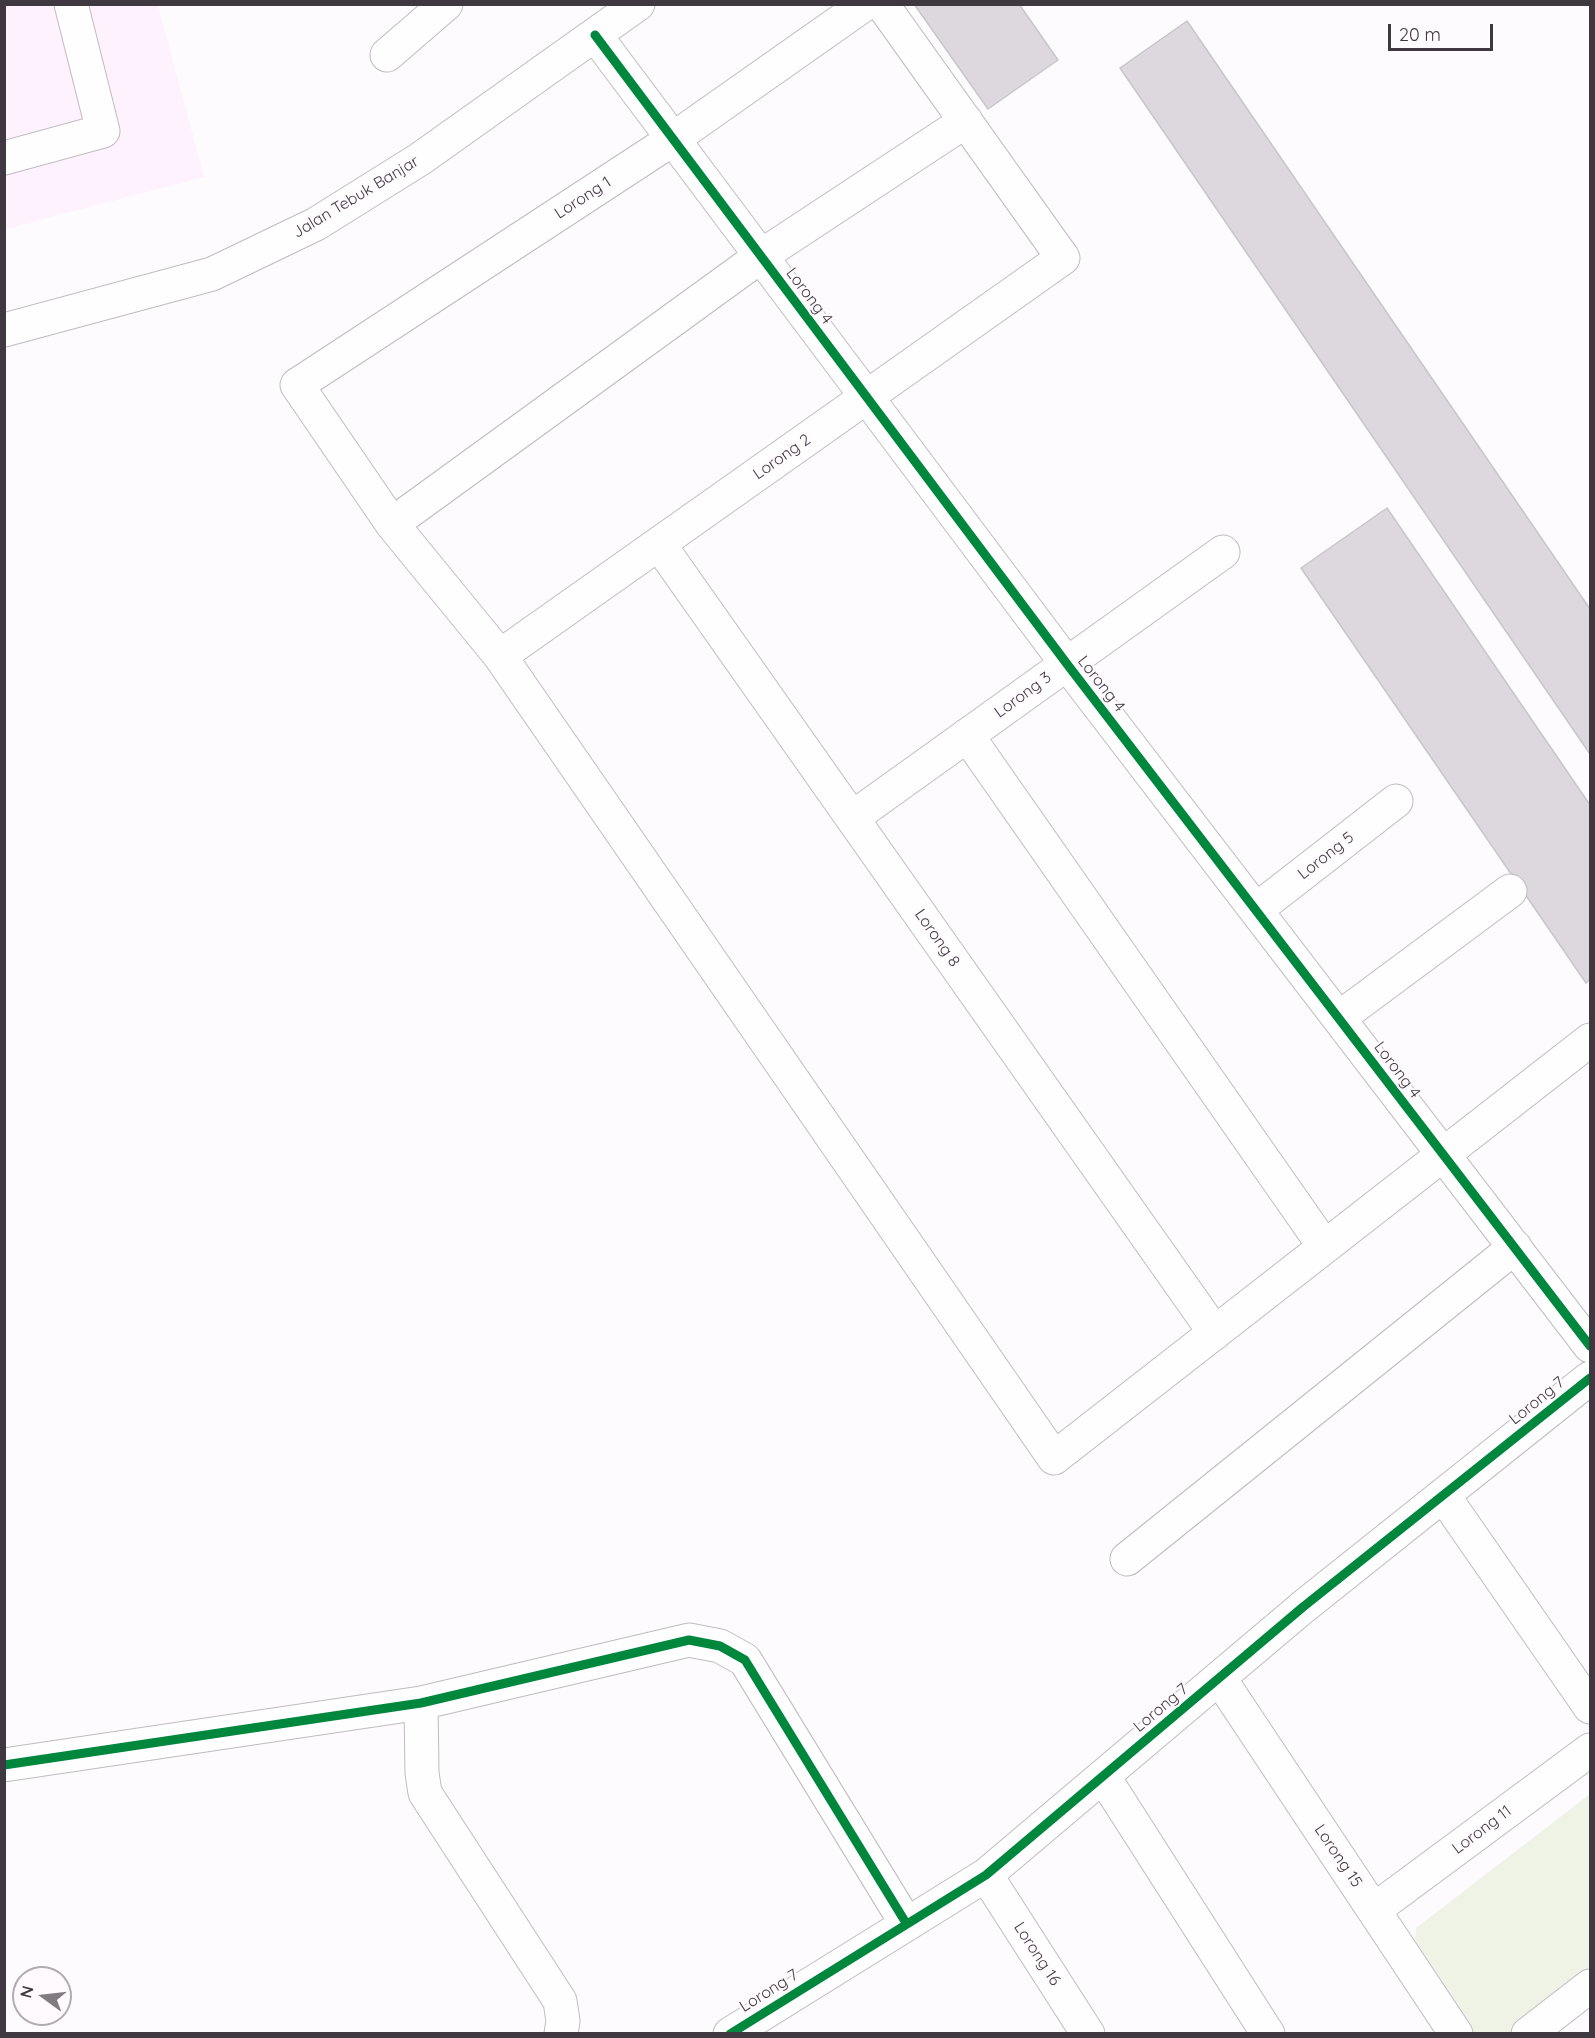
<!DOCTYPE html>
<style>
body{margin:0}
#map{position:relative;width:1595px;height:2038px;overflow:hidden;background:#fdfbfd;font-family:Quicksand,sans-serif}
canvas{display:block}
.frame{position:absolute;inset:0;border:6px solid #3f3840;pointer-events:none}
.north{position:absolute;left:12px;top:1966px;width:60px;height:60px;box-sizing:border-box;background:#fefafe;border:2px solid #b2acb2;border-radius:50%;rotate:285deg;font-size:16px;font-weight:700;line-height:24px;text-align:center;color:#3f3840}
.north::after{content:'';display:block;margin:auto;width:21px;height:27px;background:#827c82;clip-path:polygon(50% 0,100% 100%,50% 72%,0 100%)}
.scale{position:absolute;left:1388px;top:24px;width:105px;height:27px;box-sizing:border-box;border:3px solid #3f3840;border-top:0;padding-left:8px;font-size:18px;line-height:21px;white-space:nowrap;color:#3f3840;-webkit-text-stroke:4px #fefafe;paint-order:stroke}
</style>
<div id="map">
<canvas width="1595" height="2038"></canvas>
<div class="frame"></div>
<div class="north">N</div>
<div class="scale">20 m</div>
</div>
<script>
const g = document.querySelector('canvas').getContext('2d');
g.lineJoin = 'round';
function paint(path, color) { g.fillStyle = color; g.fill(path, 'evenodd'); }
function stroke(path, color, width, dash) { g.strokeStyle = color; g.lineWidth = width; g.lineCap = dash ? 'butt' : 'round'; g.setLineDash(dash || []); g.stroke(path); }
function label(font, color, halo, rows, align = 'center') {
  g.font = font + ' Quicksand,sans-serif'; g.lineWidth = 4.5; g.setLineDash([]); g.textBaseline = 'middle'; g.strokeStyle = halo; g.fillStyle = color; for (const [text, x, y, turn = 0] of rows) {
    g.save(); g.translate(x, y); g.rotate((+turn || 0) * Math.PI / 180); g.textAlign = isNaN(turn) ? turn : align; if (halo) g.strokeText(text, 0, 0); g.fillText(text, 0, 0); g.restore();
  }
}
const built = new Path2D(`
 M5 5H158L204 177 5 229Z`);
const green = new Path2D(`
 M1590 1794V1971L1513 2033H1469L1416 1951 1415 1937 1416 1928Z`);
const building = new Path2D(`
 M914 4H1019L1058 60 988 109Z
 M1187 21 1590 609V754L1120 68Z
 M1387 508 1590 805V979L1586 983 1301 568Z`);
const minor = new Path2D(`
 M865 4 673 139 297 385 392 524 500 656 1054 1458 1590 1040
 M595 35 1067 664 1590 1346
 M387 55 446 4
 M4 158 103 131 71 4
 M4 330 212 274 316 224 420 159 638 4
 M392 524 761 256 966 121
 M659 544 1215 1333
 M500 656 1063 258 882 4
 M967 735 1324 1246
 M852 818 1223 552
 M1256 910 1396 801
 M1339 1018 1510 891
 M1443 1495 1590 1707
 M1127 1559 1515 1247
 M1220 1679 1456 2034
 M421 1703 422 1773 425 1793 560 2001 563 2021 561 2034
 M4 1765 421 1703 689 1640 720 1646 745 1660 906 1923
 M1103 1776 1268 2034
 M986 1875 1088 2034
 M1374 1910 1590 1750
 M730 2034 986 1875 1303 1607 1590 1378
 M1528 2034 1590 1986`);
const cycleway = new Path2D(`
 M595 35 1067 664 1590 1346
 M4 1765 421 1703 689 1640 720 1646 745 1660 906 1923
 M730 2034 986 1875 1303 1607 1590 1378`);
const streetNames = [
 ["Jalan Tebuk Banjar",356,197,-31],
 ["Lorong 1",583,198,-33],
 ["Lorong 4",809,296,53],
 ["Lorong 2",782,457,-35],
 ["Lorong 4",1101,684,52],
 ["Lorong 3",1023,695,-36],
 ["Lorong 5",1326,856,-38],
 ["Lorong 8",937,938,55],
 ["Lorong 4",1397,1070,53],
 ["Lorong 7",1537,1401,-39],
 ["Lorong 7",1161,1708,-40],
 ["Lorong 11",1482,1830,-37],
 ["Lorong 15",1338,1856,56],
 ["Lorong 16",1037,1954,57],
 ["Lorong 7",769,1991,-32]
];
paint(built, '#fdf2fe');
paint(green, '#eff3e5');
paint(building, '#dcd8dd');
stroke(building, '#c9c6cb', 1.5);
stroke(minor, '#bfbcbf', 35);
stroke(minor, '#fffeff', 33);
stroke(cycleway, '#00873e', 9);
label('16px', '#3f3840', '#fefafe', streetNames);
</script>
